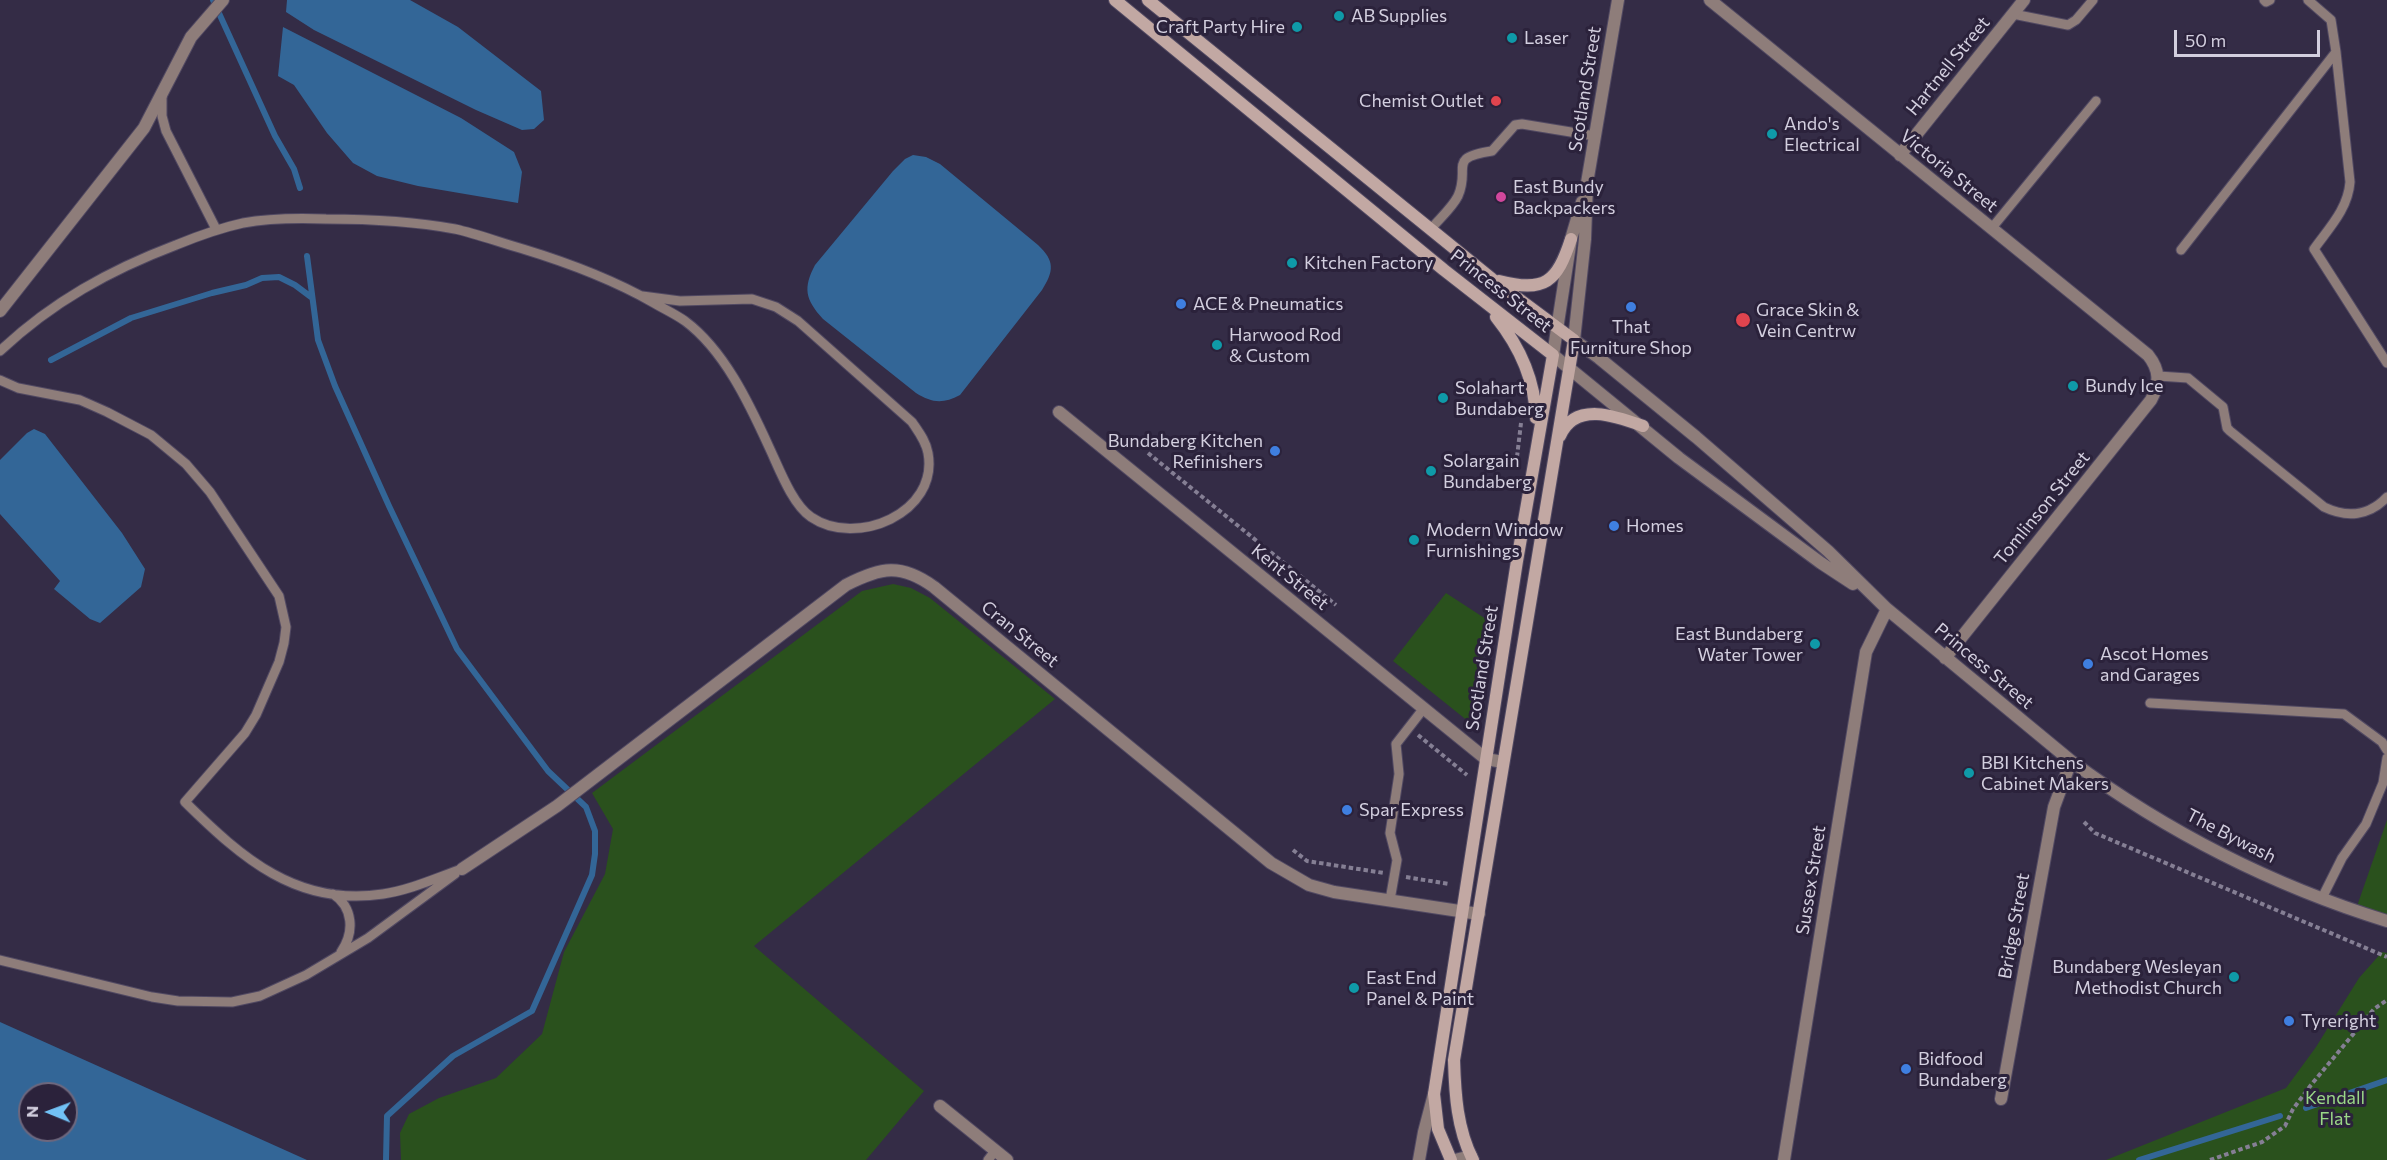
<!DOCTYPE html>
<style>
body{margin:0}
#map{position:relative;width:2387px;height:1160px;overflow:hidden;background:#342c46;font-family:Commissioner,sans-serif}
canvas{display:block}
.north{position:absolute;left:18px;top:1082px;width:60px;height:60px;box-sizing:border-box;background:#2b223b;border:2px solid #6e677d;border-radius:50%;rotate:271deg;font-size:16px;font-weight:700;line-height:24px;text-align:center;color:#d3cfdf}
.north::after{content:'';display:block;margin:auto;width:21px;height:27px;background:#72c1f5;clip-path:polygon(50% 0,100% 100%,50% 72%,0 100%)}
.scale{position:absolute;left:2174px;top:30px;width:146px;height:27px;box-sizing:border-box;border:3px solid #d3cfdf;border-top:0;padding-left:8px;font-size:18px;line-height:21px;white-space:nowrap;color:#d3cfdf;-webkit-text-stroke:4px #2b223b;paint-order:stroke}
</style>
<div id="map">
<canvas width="2387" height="1160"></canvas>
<div class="north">N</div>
<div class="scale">50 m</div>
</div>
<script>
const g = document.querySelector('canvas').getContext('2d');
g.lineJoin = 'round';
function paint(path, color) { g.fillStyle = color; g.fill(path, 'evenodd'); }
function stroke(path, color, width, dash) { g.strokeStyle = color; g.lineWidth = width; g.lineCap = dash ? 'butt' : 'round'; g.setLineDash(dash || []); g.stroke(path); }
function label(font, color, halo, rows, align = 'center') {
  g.font = font + ' Commissioner,sans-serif'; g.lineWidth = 6; g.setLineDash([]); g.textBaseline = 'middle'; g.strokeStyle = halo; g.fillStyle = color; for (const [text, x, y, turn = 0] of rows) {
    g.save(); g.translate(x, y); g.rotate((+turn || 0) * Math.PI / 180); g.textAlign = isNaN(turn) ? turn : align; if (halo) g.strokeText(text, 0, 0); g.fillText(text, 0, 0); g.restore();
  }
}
const green = new Path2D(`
 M893 584 911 588 930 598 1055 699 754 946 924 1091 866 1160H401L400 1133 409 1114 439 1098 496 1078 542 1034 564 952 605 874 613 829 592 793 862 591Z
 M1446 593 1489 621 1471 721 1469 722 1393 661Z
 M2387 820V919L2356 909Z
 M2382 952 2387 953V1160H2106L2286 1088 2316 1047 2359 978Z`);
const water = new Path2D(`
 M287 0H410L458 27 541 91 544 120 534 129 522 130 476 110 314 30 286 12Z
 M283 27 461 118 514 152 522 172 518 203 418 186 377 176 353 163 327 133 294 85 278 76Z
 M913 155 926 157 940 164 1038 245C1055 261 1054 271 1042 290L960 395C943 404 932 403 916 393L823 319C805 299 803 288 815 265L893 171 905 159Z
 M34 429 45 434 122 533 145 569 141 587 100 623 90 619 54 589 60 581 0 514V460L27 433Z
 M0 1022 287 1151 307 1160H0ZM30 1094H66V1130H30Z`);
const stream = new Path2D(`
 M213 0 275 136 294 169 300 188
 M307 256 318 340 335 386 389 506 457 649 548 771 586 807 595 831V854L592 875 532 1011 453 1056 387 1116 386 1160
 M51 360 131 318 212 293 246 285 262 278 279 277 295 285 311 297
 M2306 1108 2387 1080
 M2139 1160 2280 1116`);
const path = new Path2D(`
 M1148 453 1336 605
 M1517 457 1521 423
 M1418 735 1467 775
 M2084 822 2095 833 2387 957
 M1293 850 1307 861 1384 873
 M1406 877 1449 884
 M2210 1160 2262 1142 2285 1126 2293 1109 2311 1085 2374 1009 2387 1000`);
const service = new Path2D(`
 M2264 0 2266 2 2270 0
 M2013 14 2068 25 2076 20 2093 0
 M2336 52 2350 182C2348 209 2329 228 2314 249L2387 363
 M162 94V116L166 131 216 229
 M1431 229C1439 219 1452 208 1458 196 1471 167 1446 158 1492 151L1515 125 1522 124 1595 136
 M1991 229 2096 101
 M2181 250 2336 52 2331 20 2308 0
 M0 351C52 302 110 270 176 245 198 236 220 228 243 223 270 218 298 218 326 219 369 219 412 221 455 229 478 234 501 243 523 249 569 263 612 279 654 303 664 309 675 314 685 321 724 350 749 403 769 447 779 468 792 504 811 517 856 548 939 513 928 453 926 441 918 431 912 422L798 321 776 307 752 299 680 301 642 296
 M2158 376 2188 378 2223 407 2227 428 2230 431 2324 507C2347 518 2369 516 2387 497
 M0 380 18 388 80 400 107 412 151 435 186 464 210 492 279 596 286 627 284 643 279 662 256 715 245 733 185 802C242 858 297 907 383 894 410 890 436 878 462 869
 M2150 703 2344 714 2382 742 2387 750
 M333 894C353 907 355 932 341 952
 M2322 898 2342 858 2366 824 2383 783 2387 758
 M1390 900 1397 860 1390 833 1399 774 1396 744 1424 708
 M0 960 152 997 178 1001 232 1002 260 996 306 975 368 938 455 874
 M988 1160 995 1151`);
const minor = new Path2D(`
 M1710 0 2148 355C2160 370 2160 383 2151 400L1945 658
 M1900 155 2024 0
 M0 311 144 128 191 37 223 0
 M1574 340 1599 358 1696 437 1828 551 1887 609 2071 761C2166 831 2274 886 2387 921
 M1553 355 1679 458 1821 563 1853 584
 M1059 412 1486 759 1503 762
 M462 869 557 806 846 585C881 567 901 563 934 587L1271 863 1309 885 1334 892 1479 914
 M2001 1099 2054 807 2071 761
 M940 1106 1007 1160
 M1419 1160 1424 1132 1434 1094
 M1455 1160 1471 1156
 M1784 1160 1866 652 1887 609`);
const tertiary = new Path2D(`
 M1574 340 1585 239 1587 183 1618 0
 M1553 355 1571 239 1582 202`);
const secondary = new Path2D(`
 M1115 0 1444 270 1553 355 1517 561 1434 1094 1438 1129 1451 1160
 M1148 0 1492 279 1574 340 1454 1060C1455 1094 1457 1129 1473 1160
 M1499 281C1545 293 1557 282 1571 239
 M1496 317C1520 347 1535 379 1536 418
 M1560 436C1575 401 1616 416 1643 426`);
const markers = [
 [1339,16,6,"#0f9aa8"],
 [1297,27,6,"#0f9aa8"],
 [1512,38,6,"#0f9aa8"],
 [1496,101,6,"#e0444e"],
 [1772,134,6,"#0f9aa8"],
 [1501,197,6,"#d1479c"],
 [1292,263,6,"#0f9aa8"],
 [1181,304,6,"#3f7fe0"],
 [1631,307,6,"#3f7fe0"],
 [1743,320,8,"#e0444e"],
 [1217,345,6,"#0f9aa8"],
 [2073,386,6,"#0f9aa8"],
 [1443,398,6,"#0f9aa8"],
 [1275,451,6,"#3f7fe0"],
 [1431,471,6,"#0f9aa8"],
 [1614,526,6,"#3f7fe0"],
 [1414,540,6,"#0f9aa8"],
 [1815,644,6,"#0f9aa8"],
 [2088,664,6,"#3f7fe0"],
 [1969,773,6,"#0f9aa8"],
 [1347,810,6,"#3f7fe0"],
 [2234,977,6,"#0f9aa8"],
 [1354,988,6,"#0f9aa8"],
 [2289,1021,6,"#3f7fe0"],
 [1906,1069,6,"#3f7fe0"]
];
const poiNames = [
 ["AB Supplies",1351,16],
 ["Craft Party Hire",1285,27,"right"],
 ["Laser",1524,38],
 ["Chemist Outlet",1484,101,"right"],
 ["Ando's",1784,124],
 ["Electrical",1784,145],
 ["East Bundy",1513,187],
 ["Backpackers",1513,208],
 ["Kitchen Factory",1304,263],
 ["ACE & Pneumatics",1193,304],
 ["Grace Skin &",1756,310],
 ["Vein Centrw",1756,331],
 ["That",1631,327,"center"],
 ["Furniture Shop",1631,348,"center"],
 ["Harwood Rod",1229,335],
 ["& Custom",1229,356],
 ["Bundy Ice",2085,386],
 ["Solahart",1455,388],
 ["Bundaberg",1455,409],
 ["Bundaberg Kitchen",1263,441,"right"],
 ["Refinishers",1263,462,"right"],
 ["Solargain",1443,461],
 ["Bundaberg",1443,482],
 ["Homes",1626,526],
 ["Modern Window",1426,530],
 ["Furnishings",1426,551],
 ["East Bundaberg",1803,634,"right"],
 ["Water Tower",1803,655,"right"],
 ["Ascot Homes",2100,654],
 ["and Garages",2100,675],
 ["BBI Kitchens",1981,763],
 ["Cabinet Makers",1981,784],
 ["Spar Express",1359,810],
 ["Bundaberg Wesleyan",2222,967,"right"],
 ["Methodist Church",2222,988,"right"],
 ["East End",1366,978],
 ["Panel & Paint",1366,999],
 ["Tyreright",2301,1021],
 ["Bidfood",1918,1059],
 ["Bundaberg",1918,1080]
];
const streetNames = [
 ["Hartnell Street",1948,66,-51],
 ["Scotland Street",1585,89,-81],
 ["Victoria Street",1949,171,39],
 ["Princess Street",1501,291,38],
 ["Tomlinson Street",2042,508,-51],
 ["Kent Street",1290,577,39],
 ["Cran Street",1020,634,39],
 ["Princess Street",1984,666,40],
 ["Scotland Street",1482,668,-81],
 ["The Bywash",2231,836,27],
 ["Sussex Street",1811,880,-81],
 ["Bridge Street",2014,926,-80]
];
const parkNames = [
 ["Kendall",2335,1098],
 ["Flat",2335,1119]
];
paint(green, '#2a511d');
paint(water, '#336697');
stroke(stream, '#336697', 6);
stroke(service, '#514962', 11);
stroke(minor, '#514962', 14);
stroke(tertiary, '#514962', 14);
stroke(secondary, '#514962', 14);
stroke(path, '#857f94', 4, [4.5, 3]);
stroke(service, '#8e7d7a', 9);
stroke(minor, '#8e7d7a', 12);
stroke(tertiary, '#8e7d7a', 12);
stroke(secondary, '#c2a8a3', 12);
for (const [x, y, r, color] of markers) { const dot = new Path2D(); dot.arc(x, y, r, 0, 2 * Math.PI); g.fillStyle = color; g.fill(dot); stroke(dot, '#2b223b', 2); }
label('18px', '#d3cfdf', '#2b223b', poiNames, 'left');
label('18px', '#d3cfdf', '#2b223b', streetNames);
label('18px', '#9ad787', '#2b223b', parkNames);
</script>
